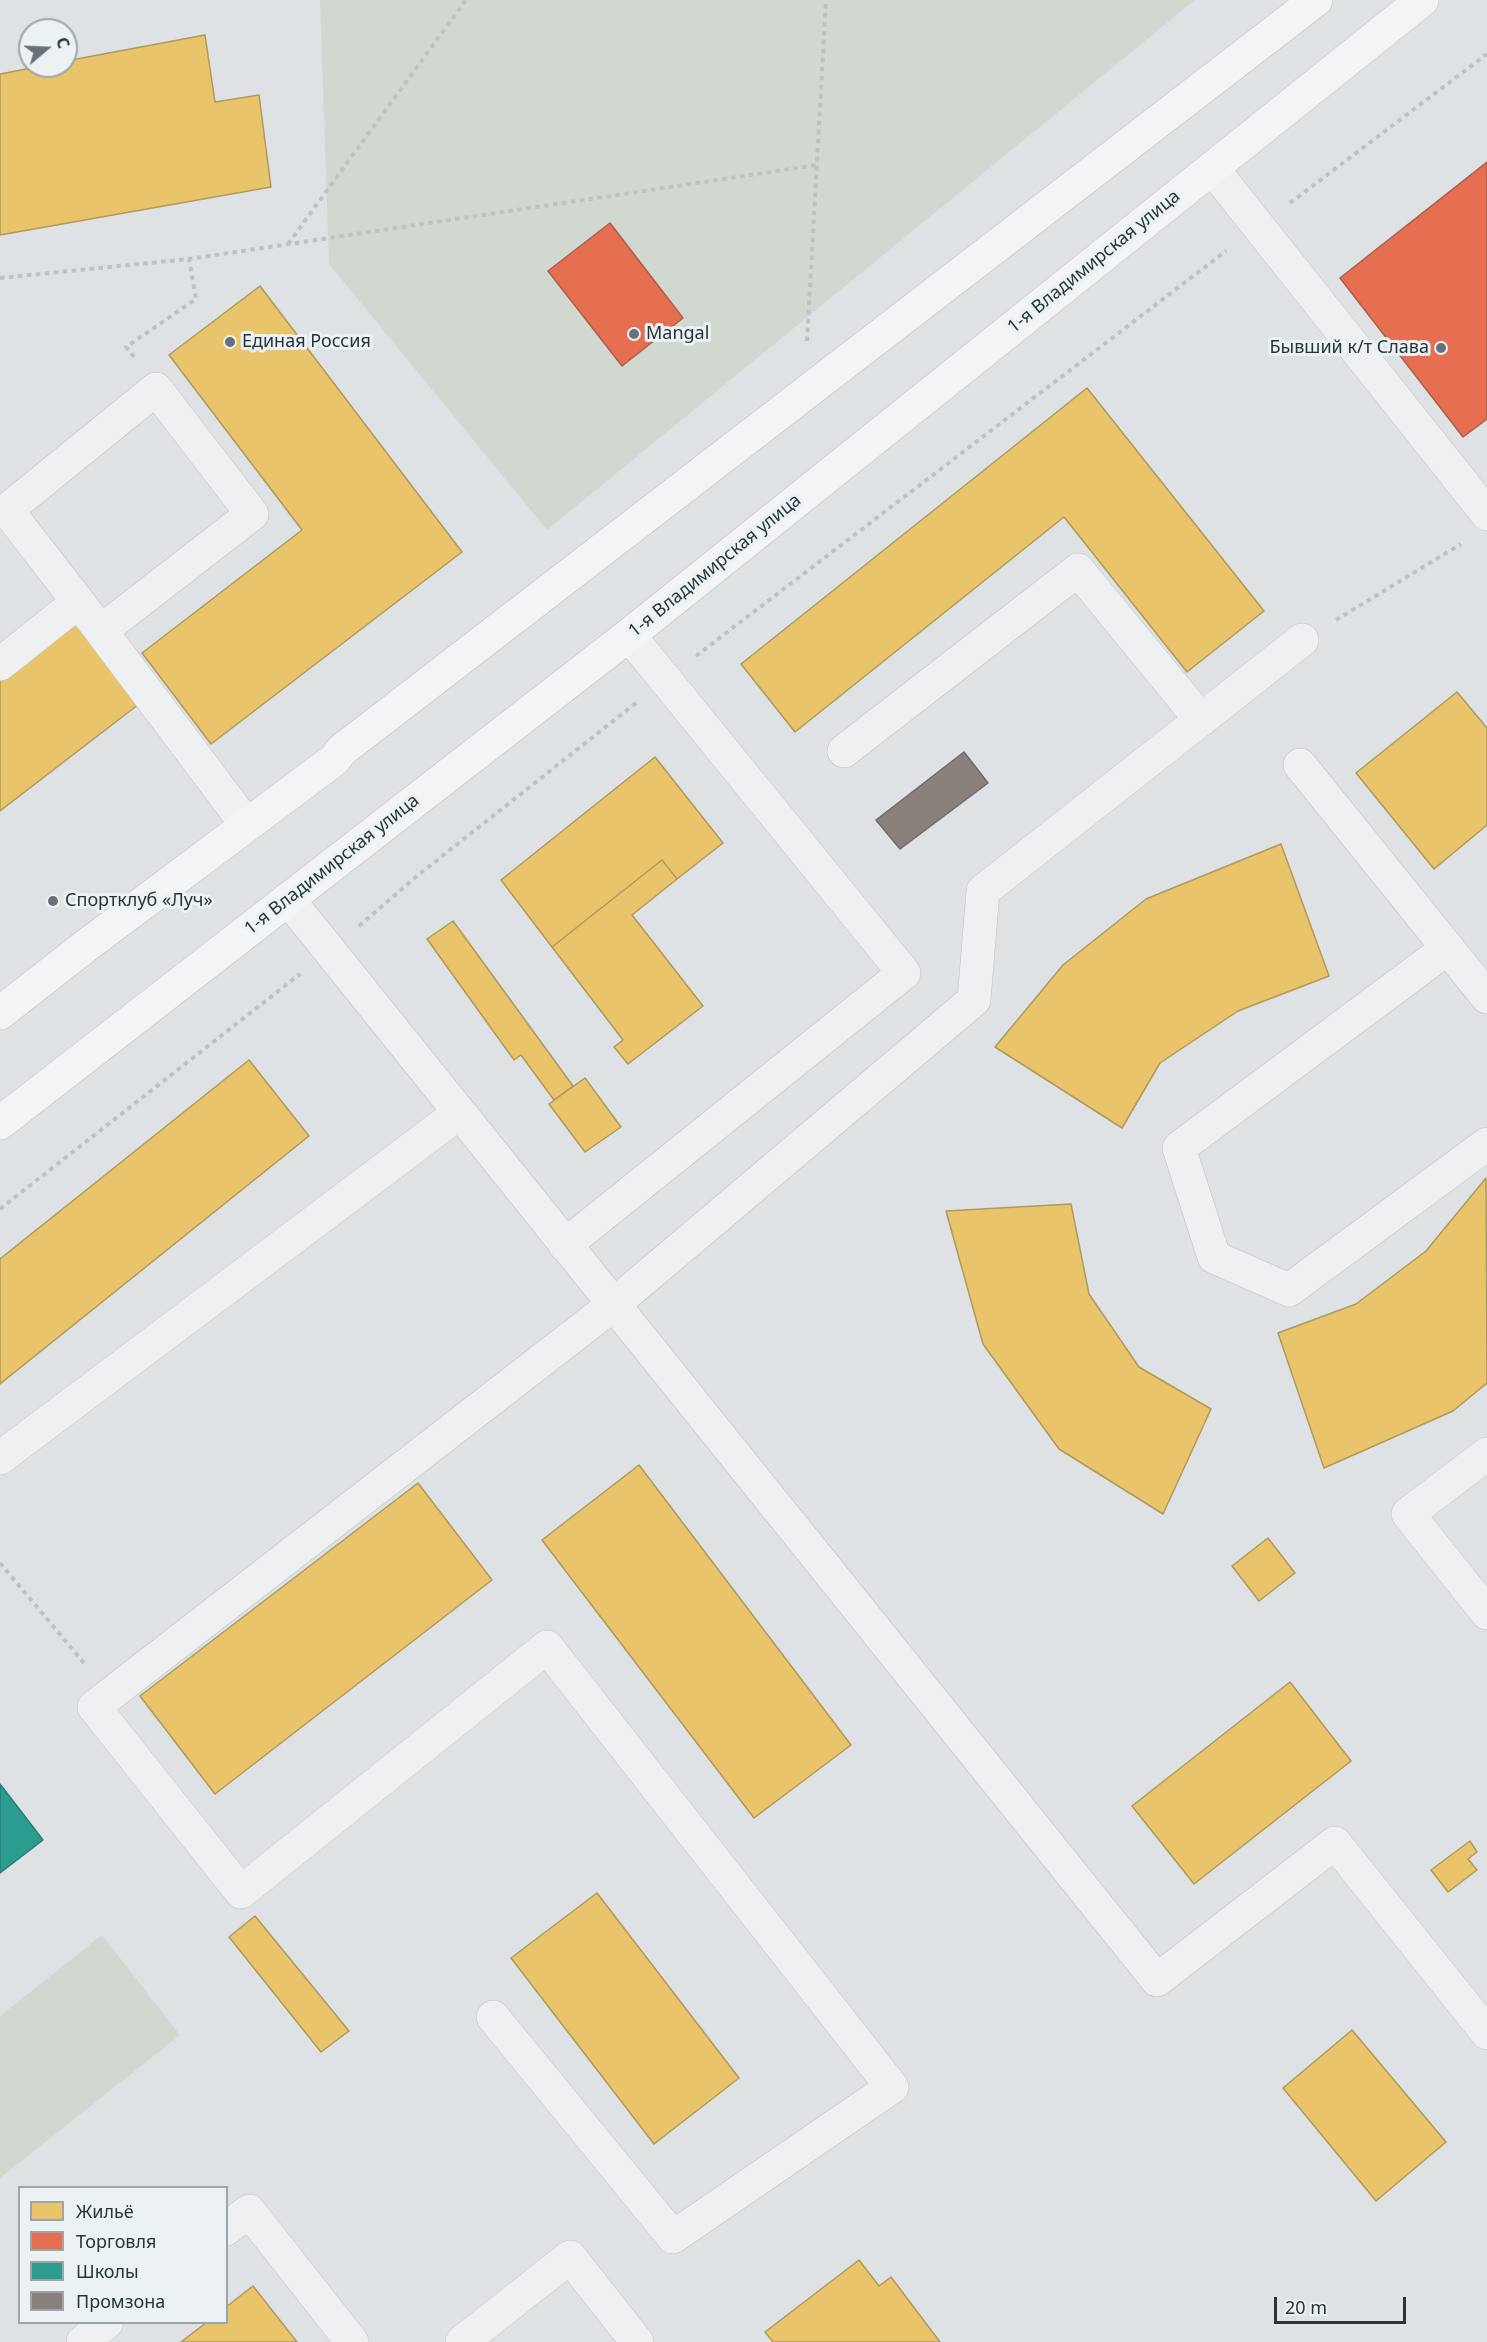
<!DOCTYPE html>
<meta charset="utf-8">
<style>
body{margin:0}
#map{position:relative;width:1487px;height:2342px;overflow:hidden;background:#dee2e4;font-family:"Noto Sans",sans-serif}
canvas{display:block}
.legend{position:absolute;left:18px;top:2186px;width:210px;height:138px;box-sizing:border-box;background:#ecf1f4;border:2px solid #9da5aa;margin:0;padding:8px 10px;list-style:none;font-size:18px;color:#27343c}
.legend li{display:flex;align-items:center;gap:12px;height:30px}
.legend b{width:30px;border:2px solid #9da5aa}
.north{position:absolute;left:18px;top:18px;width:60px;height:60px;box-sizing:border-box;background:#ecf1f4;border:2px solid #9da5aa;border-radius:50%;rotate:71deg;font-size:16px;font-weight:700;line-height:24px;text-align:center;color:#27343c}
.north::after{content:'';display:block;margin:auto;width:21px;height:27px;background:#677177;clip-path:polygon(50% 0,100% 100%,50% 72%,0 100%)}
.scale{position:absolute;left:1274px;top:2297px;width:132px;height:27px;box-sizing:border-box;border:3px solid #27343c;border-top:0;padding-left:8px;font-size:18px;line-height:21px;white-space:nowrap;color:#27343c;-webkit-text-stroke:4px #ecf1f4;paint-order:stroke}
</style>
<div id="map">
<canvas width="1487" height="2342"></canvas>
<ul class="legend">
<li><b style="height:16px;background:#e9c46a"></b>Жильё</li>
<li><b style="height:16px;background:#e76f51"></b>Торговля</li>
<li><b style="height:16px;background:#2a9d8f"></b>Школы</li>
<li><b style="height:16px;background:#8a817c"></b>Промзона</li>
</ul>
<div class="north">С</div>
<div class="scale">20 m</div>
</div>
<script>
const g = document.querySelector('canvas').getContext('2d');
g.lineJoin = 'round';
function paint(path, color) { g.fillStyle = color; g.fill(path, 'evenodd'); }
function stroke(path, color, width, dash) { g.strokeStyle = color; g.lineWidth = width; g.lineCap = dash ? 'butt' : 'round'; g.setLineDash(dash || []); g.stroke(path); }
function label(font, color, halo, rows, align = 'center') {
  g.font = font + ' "Noto Sans",sans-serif'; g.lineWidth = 6; g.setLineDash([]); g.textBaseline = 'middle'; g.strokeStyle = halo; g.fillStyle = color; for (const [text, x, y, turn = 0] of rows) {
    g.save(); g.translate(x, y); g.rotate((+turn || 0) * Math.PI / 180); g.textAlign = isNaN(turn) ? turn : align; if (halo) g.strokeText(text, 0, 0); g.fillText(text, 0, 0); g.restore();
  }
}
const green = new Path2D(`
 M320 0H1195L547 530 329 264Z
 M102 1935 180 2035 0 2178V2016Z`);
const homes = new Path2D(`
 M205 35 215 102 259 95 271 187 0 235V74L42 66H66V61Z
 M260 286 462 552 211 744 142 653 302 530 169 355Z
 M1087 388 1264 611 1187 672 1064 517 795 732 741 664Z
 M74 619 139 704 0 811V676Z
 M1457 692 1487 728V825L1434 869 1356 773Z
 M655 757 723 843 677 879 662 860 552 947 501 880Z
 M1281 844 1329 976 1238 1011 1160 1063 1122 1128 995 1047 1063 965 1146 899Z
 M662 860 677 879 632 915 703 1006 628 1064 614 1047 623 1040 552 947Z
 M453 921 573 1086 554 1100 521 1055 514 1060 427 939Z
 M249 1060 309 1136 0 1384V1259Z
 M585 1078 621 1127 585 1152 549 1104Z
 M1486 1178 1487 1383 1453 1411 1324 1468 1278 1333 1356 1304 1426 1251Z
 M1071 1204 1089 1294 1139 1367 1211 1409 1163 1514 1059 1449 983 1344 946 1211Z
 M639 1465 851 1745 754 1818 542 1540Z
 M418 1483 492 1580 215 1794 140 1696Z
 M1268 1538 1295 1573 1259 1601 1232 1566Z
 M1290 1682 1351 1761 1194 1884 1132 1806Z
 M1470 1841 1477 1852 1468 1859 1477 1870 1448 1892 1431 1870Z
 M597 1893 739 2078 654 2144 511 1958Z
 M255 1916 349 2031 321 2052 229 1937Z
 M1352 2030 1446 2142 1376 2201 1283 2088Z
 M859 2260 879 2286 891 2277 940 2342H773L765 2332Z
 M253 2286 297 2342H181L207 2322H226V2307Z`);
const shops = new Path2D(`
 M1487 162V419L1463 437 1340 278Z
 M610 223 683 318 622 366 548 271Z`);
const schools = new Path2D(`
 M0 1784 43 1840 0 1873Z`);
const industry = new Path2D(`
 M964 752 988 783 900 849 876 820Z`);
const path = new Path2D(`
 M1290 203 1487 54
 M288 244 466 0
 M0 278 189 259 817 165
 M807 341 826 0
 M134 357 126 347 196 299 189 259
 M1336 620 1461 544
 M696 656 1226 251
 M359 926 417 876 636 703
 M0 1209 300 974
 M0 1563 84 1663`);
const minor = new Path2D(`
 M1212 168 1487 514
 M101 631 7 510 156 389 252 514 101 631 246 824
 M0 664 78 602
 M844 751 1078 570 1201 720
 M1300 765 1487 997
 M288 899 1157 1980 1335 1843 1487 2033
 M1448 948 1179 1148 1214 1257 1289 1290 1487 1144
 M565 1245 904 973 629 635
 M1487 1454 1408 1514 1487 1613
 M0 1458 459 1113
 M493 2017 673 2237 892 2087 547 1647 241 1892 94 1707 613 1305 974 1000 983 891 1302 640
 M226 2229 249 2211 352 2342
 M83 2342 107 2322
 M462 2342 570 2257 637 2342`);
const major = new Path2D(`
 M0 1013 87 945 334 760 342 750 1316 0
 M0 1123 629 635 1422 0`);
const markers = [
 [634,334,6,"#677177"],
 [230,342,6,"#677177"],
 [1441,348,6,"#677177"],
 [53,901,6,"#677177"]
];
const streetNames = [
 ["1-я Владимирская улица",1094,262,-39],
 ["1-я Владимирская улица",715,566,-39],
 ["1-я Владимирская улица",332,865,-38]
];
const poiNames = [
 ["Mangal",646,334],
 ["Единая Россия",242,342],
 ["Бывший к/т Слава",1429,348,"right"],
 ["Спортклуб «Луч»",65,901]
];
paint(green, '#d1d8cf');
paint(homes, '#e9c46a');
stroke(homes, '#af995c', 1.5);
paint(shops, '#e76f51');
stroke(shops, '#ad5d4b', 1.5);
paint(schools, '#2a9d8f');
stroke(schools, '#297e76', 1.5);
paint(industry, '#8a817c');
stroke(industry, '#6c6a69', 1.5);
stroke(minor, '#bdc0c2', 34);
stroke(major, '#bbbfc1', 34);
stroke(path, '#bec2c4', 4, [4.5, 4.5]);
stroke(minor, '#eef0f1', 33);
stroke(major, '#f2f4f5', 33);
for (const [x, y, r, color] of markers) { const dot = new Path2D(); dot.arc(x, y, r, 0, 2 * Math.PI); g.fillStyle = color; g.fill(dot); stroke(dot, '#ecf1f4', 2); }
label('18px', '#27343c', '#ecf1f4', streetNames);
label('18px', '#27343c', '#ecf1f4', poiNames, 'left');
</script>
